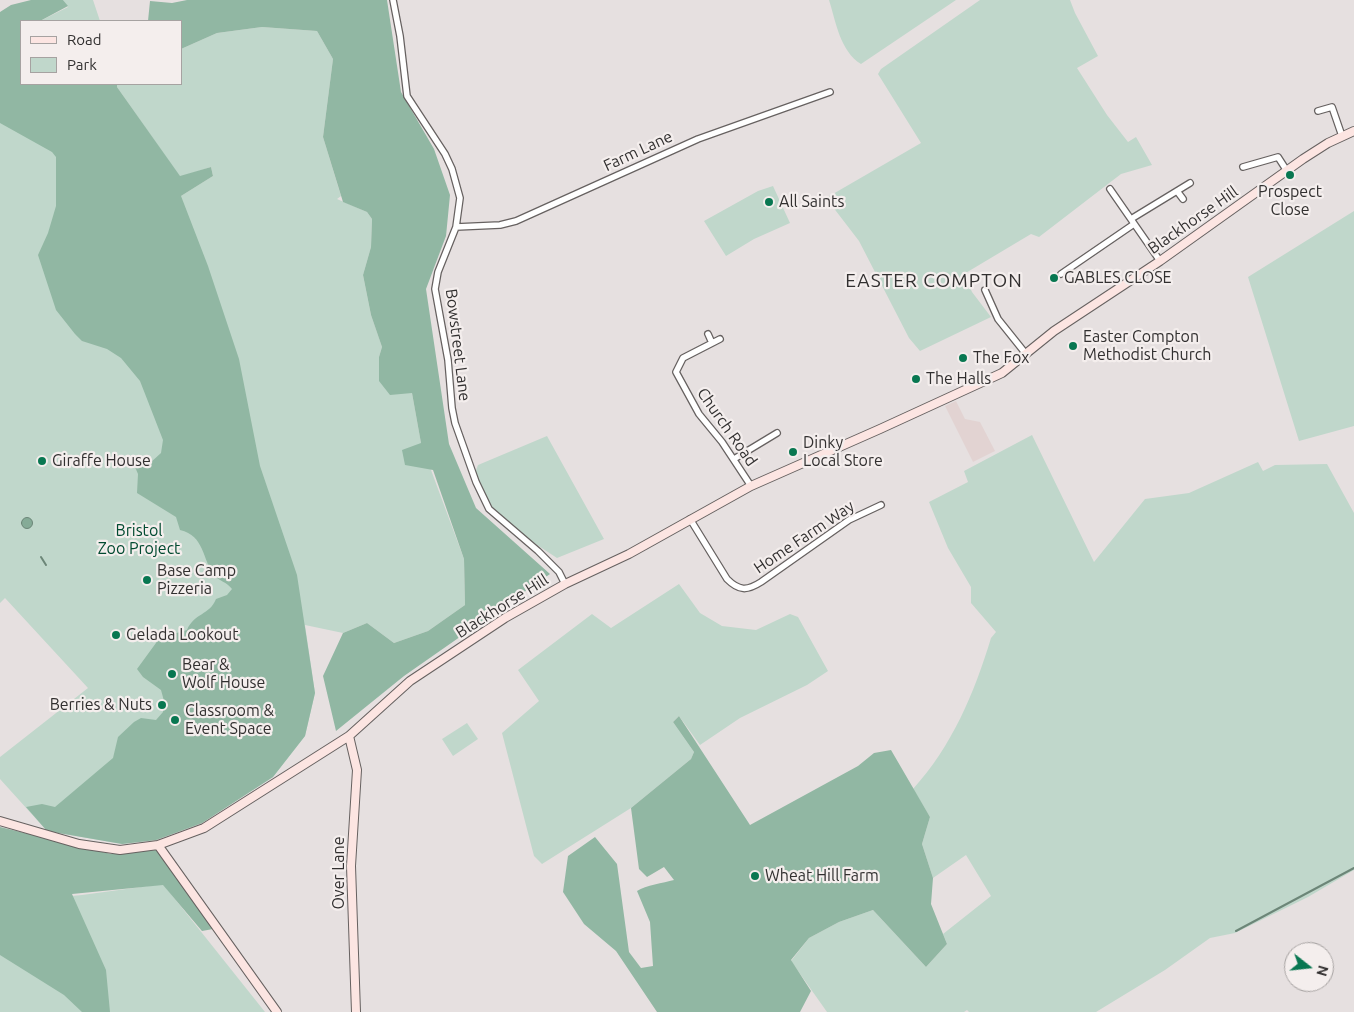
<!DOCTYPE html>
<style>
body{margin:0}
#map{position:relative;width:1354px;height:1012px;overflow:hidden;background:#e6e0e0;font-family:Ubuntu,sans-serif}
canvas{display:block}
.legend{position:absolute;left:20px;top:20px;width:162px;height:65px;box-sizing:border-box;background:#f4eeed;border:1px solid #a6a2a1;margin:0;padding:6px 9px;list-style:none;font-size:15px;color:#323030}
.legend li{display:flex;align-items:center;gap:10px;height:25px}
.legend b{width:25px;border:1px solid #a6a2a1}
.north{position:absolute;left:1284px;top:942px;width:50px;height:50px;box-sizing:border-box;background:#f4eeed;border:1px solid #a6a2a1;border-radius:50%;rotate:106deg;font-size:14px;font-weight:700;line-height:20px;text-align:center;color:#323030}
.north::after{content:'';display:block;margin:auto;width:18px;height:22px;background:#087751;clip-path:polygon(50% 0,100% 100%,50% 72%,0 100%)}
</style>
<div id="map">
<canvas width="1354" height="1012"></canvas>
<ul class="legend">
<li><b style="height:6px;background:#fce5e2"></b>Road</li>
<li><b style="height:14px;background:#c0d7cb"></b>Park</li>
</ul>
<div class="north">N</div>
</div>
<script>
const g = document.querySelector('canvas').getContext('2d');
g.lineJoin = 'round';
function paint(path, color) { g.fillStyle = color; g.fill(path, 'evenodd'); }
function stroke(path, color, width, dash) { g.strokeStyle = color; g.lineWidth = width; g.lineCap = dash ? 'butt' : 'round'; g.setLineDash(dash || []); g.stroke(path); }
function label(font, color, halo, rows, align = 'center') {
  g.font = font + ' Ubuntu,sans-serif'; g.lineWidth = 4.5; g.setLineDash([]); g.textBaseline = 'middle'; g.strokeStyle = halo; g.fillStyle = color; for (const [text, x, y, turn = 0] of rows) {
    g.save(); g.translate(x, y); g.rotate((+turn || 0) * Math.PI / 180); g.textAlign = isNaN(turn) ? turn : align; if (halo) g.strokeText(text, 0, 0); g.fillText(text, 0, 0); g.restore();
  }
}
const built = new Path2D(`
 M956 401 965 419 980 422 995 451 973 462 945 406Z`);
const green = new Path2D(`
 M63 0H93L100 21H40L68 7Z
 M829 0H956L861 64C840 51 836 22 829 0Z
 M980 0H1070L1075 13 1098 56 1077 68 1107 115 1128 142 1136 137 1152 165 1121 174 1039 237 1031 234 964 274 972 292 991 317 920 351 909 338 859 241 826 198 921 143 878 74 881 69Z
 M262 27 317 31 333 59 323 137 341 196 337 199 367 212 372 219 371 247 363 275 371 315 382 347 379 357 412 393 421 443 464 559 465 605 428 631 394 643 367 623 343 633 305 625 315 693 305 736 273 777 202 823 156 840 122 844 47 831 0 779V757L88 688 5 598 0 603V46L21 84H99L181 196 213 176 211 167 180 177 117 87V84H181V49L217 33Z
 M773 186 790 223 754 239 726 256 704 221 758 191Z
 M1354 211V426L1299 441 1248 277Z
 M1032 435 1094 562 1145 499 1189 493 1258 462 1263 471 1275 465 1327 464 1354 513V870L1308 897 1235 933 1210 938 1165 970 1096 1012H969L967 1010 964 1012H827L791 961 809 938 839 922 873 910 926 967 947 944 943 934 991 896 966 855 933 878 922 844 930 817 913 789C952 746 974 694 991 638L996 632 971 603V587L948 548 929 502 968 482 964 471Z
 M547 436 604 539 557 558 528 539 491 507 475 473 478 465Z
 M679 584 700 613 722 626 756 630 790 614 798 617 828 671 807 685 740 718 700 745 679 716 673 722 694 752 691 759 631 808 542 864 534 856 502 733 539 701 518 670 592 614 611 628Z
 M467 723 478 739 453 756 442 739Z
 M163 884 265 1012H0V903L82 895Z`);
const forest = new Path2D(`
 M31 0H63L68 6 40 21H21V84H117V87L180 176 211 167 213 176 181 196 208 266 239 359 260 466 297 575 315 693 305 736 273 777 202 823 156 840 122 844 47 831 26 807 42 804 55 807 113 758 118 737 134 722 141 718 156 720 163 712 164 701 161 690 143 677 137 669 164 632 173 634 187 630C195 612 209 616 216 599L227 595 232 589C227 582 219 581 214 575 202 559 205 536 180 530L176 517 137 493 138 474 135 467 150 463 161 453 163 440 140 381 121 358 107 349 82 341 75 334 56 310 38 255 48 233 56 206V157L52 152 0 123V12L11 5Z
 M187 0H387L401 92 434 149 450 195 446 236 426 289 449 444 476 508 550 574 404 676 336 731 323 676 343 633 367 623 394 643 428 631 465 605 464 559 433 470 405 465 402 450 421 443 412 393 390 395 379 381V357L382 347 371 315 363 275 371 247 372 219 367 212 343 202 323 137 333 59 317 31 262 27 217 33 181 49V21H148L150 1 172 3Z
 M679 716 750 825 858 766 874 753 891 750 930 817 922 844 933 878 931 904 947 944 926 967 873 910 839 922 809 938 791 960 811 991 800 1012H657L616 951 584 924 563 892 568 856 595 837 617 864 629 952 641 968 653 966 650 922 637 891C646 885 663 883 674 880L664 867 647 877 639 869 631 808 691 759 694 752 673 722Z
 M0 827 111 854 156 850 213 929 202 931 163 885 72 894 106 970 110 1012H82L64 995 0 955Z`);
const water = new Path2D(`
 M21.5 523a5.5 5.5 0 1 1 11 0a5.5 5.5 0 1 1-11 0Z`);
const stream = new Path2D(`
 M41 557 46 565
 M1236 931 1354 868`);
const street = new Path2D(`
 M393 0 400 36 407 96 445 154 452 169 460 198 456 227 438 272 435 289 448 360 452 408 455 423 476 482 489 509 538 551 559 572 565 584
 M1318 111 1332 107 1342 136
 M1243 167 1278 157 1287 171
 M1110 189 1160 261
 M1177 191 1183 199
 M1131 219 1190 183
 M456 227 500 225 516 221 698 139 830 92
 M1061 274 1134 224
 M985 290 998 319 1026 354
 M708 334 712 343
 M720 339 683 358 676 372 699 414 722 442 751 486
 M734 459 777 433
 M690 519 727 579C739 591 747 591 761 582L849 520 881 505`);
const secondary = new Path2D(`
 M349 736 357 770 351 866 356 1012
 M0 821 79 844 120 850 158 845 204 828 349 736 410 681 505 618 565 584 629 554 751 486 880 429 1002 373 1054 331 1160 261 1303 159 1328 143 1354 131
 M158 845 277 1012`);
const markers = [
 [1290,175,5,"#087751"],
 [769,202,5,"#087751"],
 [1054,278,5,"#087751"],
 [1073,346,5,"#087751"],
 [963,358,5,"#087751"],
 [916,379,5,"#087751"],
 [793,452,5,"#087751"],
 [42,461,5,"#087751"],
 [147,580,5,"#087751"],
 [116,635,5,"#087751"],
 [172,674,5,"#087751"],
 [162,705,5,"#087751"],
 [175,720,5,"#087751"],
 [755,876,5,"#087751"]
];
const streetNames = [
 ["Farm Lane",638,151,-25],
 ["Blackhorse Hill",1193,220,-35],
 ["Bowstreet Lane",458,345,83],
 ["Church Road",727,427,55],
 ["Home Farm Way",804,537,-34],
 ["Blackhorse Hill",502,606,-32],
 ["Over Lane",339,873,-90]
];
const poiNames = [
 ["Prospect",1290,192,"center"],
 ["Close",1290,210,"center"],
 ["All Saints",779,202],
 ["GABLES CLOSE",1064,278],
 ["Easter Compton",1083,337],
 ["Methodist Church",1083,355],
 ["The Fox",973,358],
 ["The Halls",926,379],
 ["Dinky",803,443],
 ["Local Store",803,461],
 ["Giraffe House",52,461],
 ["Base Camp",157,571],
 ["Pizzeria",157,589],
 ["Gelada Lookout",126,635],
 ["Bear &",182,665],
 ["Wolf House",182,683],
 ["Berries & Nuts",152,705,"right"],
 ["Classroom &",185,711],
 ["Event Space",185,729],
 ["Wheat Hill Farm",765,876]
];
const parkNames = [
 ["Bristol",139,531],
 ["Zoo Project",139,549]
];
const quarterNames = [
 ["EASTER COMPTON",934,281]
];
paint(built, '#e2d3d2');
paint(green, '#c0d7cb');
paint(forest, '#91b7a3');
paint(water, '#85ab97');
stroke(water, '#6c8678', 1);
stroke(stream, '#6c8678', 2);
stroke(street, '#666160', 8);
stroke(secondary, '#666160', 10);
stroke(street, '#fff', 5.5);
stroke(secondary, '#fce5e2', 8);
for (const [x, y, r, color] of markers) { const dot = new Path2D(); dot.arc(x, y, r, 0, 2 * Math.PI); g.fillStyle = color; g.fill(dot); stroke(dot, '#f4eeed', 2); }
label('16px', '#323030', '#f4eeed', streetNames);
label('16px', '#323030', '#f4eeed', poiNames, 'left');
label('16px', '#004a30', '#f4eeed', parkNames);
g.letterSpacing = '1px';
label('19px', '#323030', '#f4eeed', quarterNames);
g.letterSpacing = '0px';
</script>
